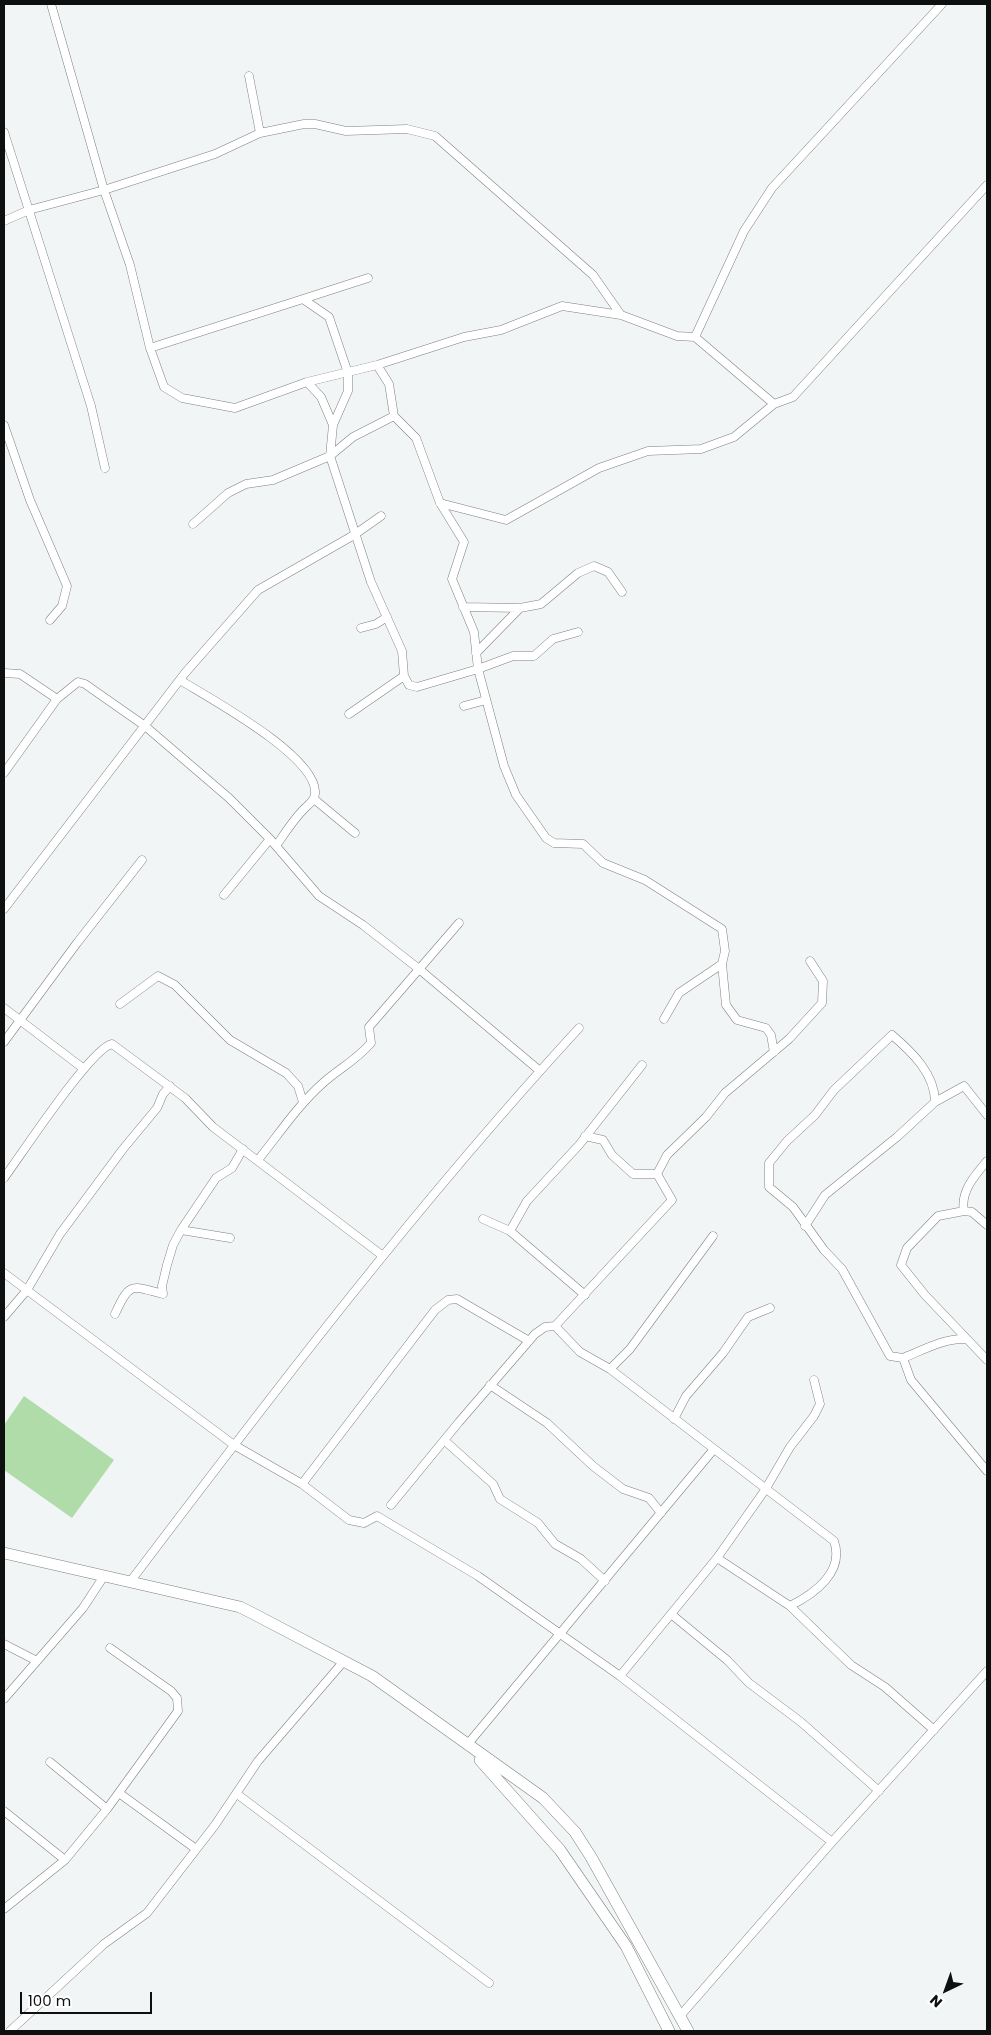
<!DOCTYPE html>
<style>
body{margin:0}
#map{position:relative;width:991px;height:2035px;overflow:hidden;background:#f1f5f6;font-family:Poppins,sans-serif}
canvas{display:block}
.frame{position:absolute;inset:0;border:5px solid #0e0f0f;pointer-events:none}
.north{position:absolute;left:921px;top:1965px;width:50px;height:50px;-webkit-text-stroke:4px #fff;paint-order:stroke;rotate:222deg;font-size:14px;font-weight:700;line-height:20px;text-align:center;color:#0e0f0f}
.north::after{content:'';display:block;margin:auto;width:18px;height:22px;background:#0e0f0f;clip-path:polygon(50% 0,100% 100%,50% 72%,0 100%)}
.scale{position:absolute;left:20px;top:1992px;width:132px;height:22px;box-sizing:border-box;border:2px solid #0e0f0f;border-top:0;padding-left:6px;font-size:15px;line-height:18px;white-space:nowrap;color:#0e0f0f;-webkit-text-stroke:4px #fff;paint-order:stroke}
</style>
<div id="map">
<canvas width="991" height="2035"></canvas>
<div class="frame"></div>
<div class="north">N</div>
<div class="scale">100 m</div>
</div>
<script>
const g = document.querySelector('canvas').getContext('2d');
g.lineJoin = 'round';
function paint(path, color) { g.fillStyle = color; g.fill(path, 'evenodd'); }
function stroke(path, color, width, dash) { g.strokeStyle = color; g.lineWidth = width; g.lineCap = dash ? 'butt' : 'round'; g.setLineDash(dash || []); g.stroke(path); }
const green = new Path2D(`
 M24 1396 114 1460 72 1518 4 1470V1425Z`);
const street = new Path2D(`
 M51 4 104 190 130 265 150 348 164 387 182 398 235 408 307 382 377 365 464 337 501 330 562 306 621 315 677 336 695 337 744 231 772 188 942 4
 M249 76 260 133
 M4 132 91 406 105 468
 M4 221 29 210 104 190 215 154 260 133 304 124H315L346 131 407 129 435 136 593 275 621 315
 M303 299 368 278
 M695 337 774 404
 M150 348 303 299 329 317 348 373V391L333 425
 M377 365 389 384 394 416 416 438 440 503 464 542 452 579 474 632 478 669 504 766 516 795 546 838 554 843 583 844 603 863 645 880 722 929 725 951 722 964 679 993 664 1019
 M307 382 321 397 333 425 330 456 371 582 402 651 404 676 409 685 417 687 478 669 513 656H534L553 639 578 632
 M4 425 30 500 67 586 62 606 50 620
 M440 503 506 520 599 468 648 451 701 449 734 437 774 404 793 397 987 185
 M193 524 228 493 246 484 273 480 330 456 353 437 394 416
 M463 607 520 608 541 604 578 573 594 566 608 572 622 592
 M361 628 376 624 387 617
 M476 653 520 608
 M4 673 20 674 57 699
 M180 680C209 698 319 757 315 794 315 800 308 805 304 809 293 820 285 833 276 846
 M464 706 486 700
 M349 714 404 676
 M4 773 57 699 78 682 85 684 145 726 229 798 270 839 319 896 363 925 419 969 540 1071
 M314 799 355 833
 M224 895 270 839
 M4 909 185 673 258 590 354 535 381 516
 M722 964 726 1005 737 1020 766 1028 771 1035 774 1052
 M120 1004 158 976 175 985 230 1040 286 1073 298 1086 303 1102
 M4 1008 84 1069
 M4 1042 77 943 142 860
 M258 1160C279 1134 298 1105 323 1083 341 1067 354 1062 371 1043L369 1027 459 923
 M657 1174 667 1155 706 1117 725 1093 789 1039 822 1003 823 981 810 961
 M4 1178C21 1155 91 1048 112 1044L185 1098 213 1127 383 1256
 M964 1211C960 1192 975 1175 987 1161
 M483 1219 510 1231 585 1295
 M987 1225 972 1212 964 1211 938 1216 907 1248 901 1265 925 1295 987 1360
 M805 1226 825 1195 897 1137 935 1102 964 1086 987 1115
 M181 1230 230 1238
 M510 1231 527 1201 579 1145 642 1065
 M4 1273 234 1445 302 1484 349 1520 364 1523 377 1516 478 1576 620 1676 832 1842
 M115 1314C130 1281 131 1286 163 1294L162 1286 167 1265 173 1245 181 1230 216 1178 232 1168 243 1149
 M4 1317 27 1290 60 1234 123 1149 157 1108 163 1094 170 1086
 M555 1326 580 1352 610 1369 834 1541C845 1572 814 1594 790 1606
 M965 1339C945 1338 923 1350 903 1358L911 1380 987 1471
 M903 1358 890 1356 842 1269 824 1250 793 1207 769 1187V1163L787 1141 815 1115 834 1090 892 1035C912 1052 935 1074 935 1102
 M610 1369 630 1349 713 1236
 M490 1385 547 1423 593 1466 623 1489 649 1498 661 1513
 M674 1419 686 1396 723 1353 748 1317 770 1308
 M444 1440 493 1484 500 1499 538 1523 555 1544 581 1559 605 1581
 M302 1484 435 1310 448 1300 457 1299 529 1341
 M391 1505 459 1422 535 1334 545 1327 555 1326 672 1200 657 1174H633L612 1155 603 1140 585 1136
 M717 1558 790 1606 851 1665 885 1687 934 1730
 M130 1582C273 1393 418 1203 579 1028
 M671 1614 727 1660 749 1683 801 1722 879 1791
 M4 1644 37 1661
 M620 1676 717 1558 765 1490 790 1447 814 1416 820 1404 814 1380
 M4 1699 83 1608 104 1576
 M467 1745 714 1449
 M50 1762 107 1809
 M119 1793 196 1849
 M237 1794 489 1983
 M4 1811 65 1860
 M4 1909 65 1860 107 1809 178 1711 177 1698 171 1691 110 1648
 M680 2016 832 1842 987 1671
 M10 2031 104 1944 147 1913 215 1825 258 1761 344 1661`);
const secondary = new Path2D(`
 M4 1553 240 1607 252 1613 372 1676 543 1798 575 1832 591 1857 688 2031
 M480 1760 560 1850 626 1946 669 2031`);
paint(green, '#b0dca9');
stroke(street, '#7d8181', 9);
stroke(secondary, '#7d8181', 12);
stroke(street, '#fff', 8);
stroke(secondary, '#fff', 11);
</script>
